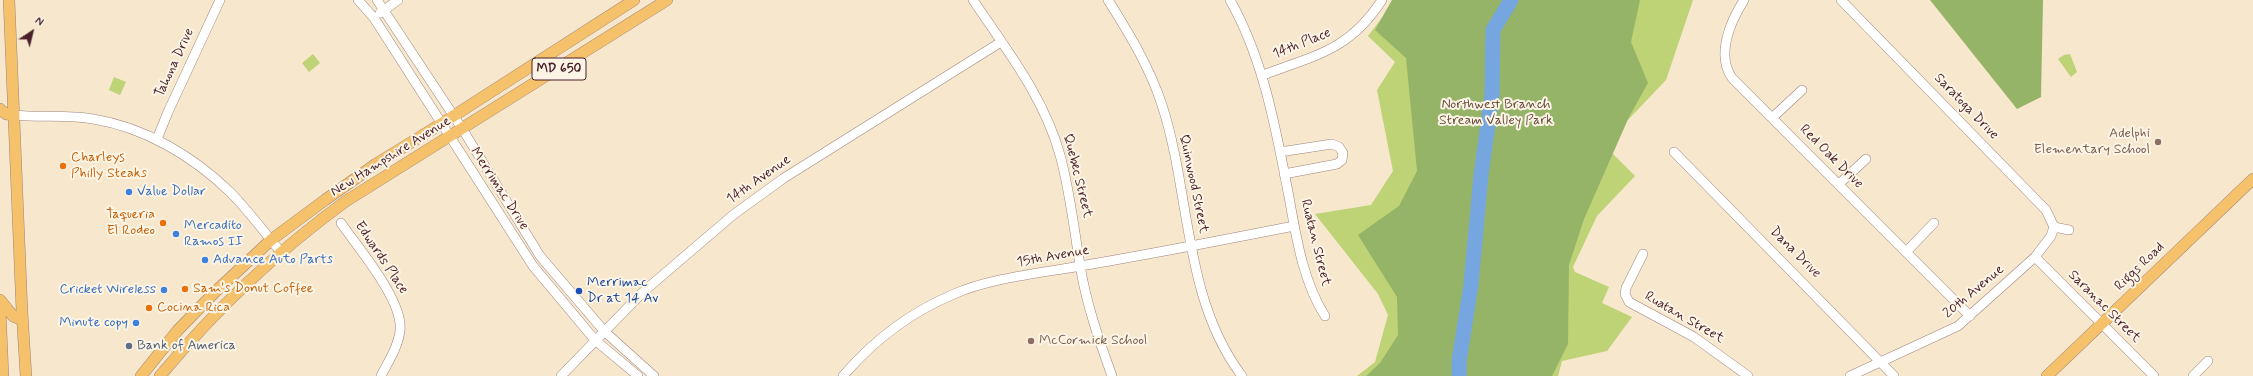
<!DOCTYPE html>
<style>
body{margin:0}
#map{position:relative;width:2253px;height:376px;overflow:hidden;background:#f6e7cd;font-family:Mynerve,sans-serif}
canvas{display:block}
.north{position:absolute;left:12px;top:12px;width:40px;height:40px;-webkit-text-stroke:3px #fcf5e5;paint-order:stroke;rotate:35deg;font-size:11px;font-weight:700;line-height:16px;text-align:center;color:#4a1f2b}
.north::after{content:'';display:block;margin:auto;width:14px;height:18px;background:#4a1f2b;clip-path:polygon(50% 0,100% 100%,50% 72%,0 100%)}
</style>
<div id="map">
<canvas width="2253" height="376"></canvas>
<div class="north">N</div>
</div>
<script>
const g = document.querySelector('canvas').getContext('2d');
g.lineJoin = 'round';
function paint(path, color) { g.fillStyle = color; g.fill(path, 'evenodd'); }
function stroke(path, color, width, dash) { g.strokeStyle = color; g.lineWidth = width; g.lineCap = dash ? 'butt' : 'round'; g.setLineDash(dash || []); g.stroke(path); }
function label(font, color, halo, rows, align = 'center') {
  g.font = font + ' Mynerve,sans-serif'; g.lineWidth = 4; g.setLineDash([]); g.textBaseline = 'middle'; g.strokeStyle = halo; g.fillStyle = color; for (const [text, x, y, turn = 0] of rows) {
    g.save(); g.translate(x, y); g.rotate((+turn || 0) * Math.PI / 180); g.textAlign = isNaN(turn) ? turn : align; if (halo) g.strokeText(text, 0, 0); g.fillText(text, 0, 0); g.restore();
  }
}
const green = new Path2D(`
 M1394 0H1693L1666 80 1604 145 1635 176 1597 216 1573 267 1575 272 1609 287 1602 303 1632 317 1607 351 1562 361 1558 376H1357L1375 362 1388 315 1378 294 1315 214 1371 205 1393 171 1377 90 1395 62 1368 36 1381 19Z
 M313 54 320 63 309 72 302 63Z
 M2070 54 2077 72 2071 77 2058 59 2064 55Z
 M114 77 126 82 120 95 109 90Z`);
const forest = new Path2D(`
 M1392 0H1640L1631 42 1648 83 1629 117 1584 219 1569 265 1568 344 1552 376H1366L1380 363 1398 335 1397 297 1358 235 1399 206 1417 171 1406 58 1375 30Z
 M1930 0H2043L2041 97 2017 109Z`);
const river = new Path2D(`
 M1459 376V361L1471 285 1481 175 1492 95 1493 30 1511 0`);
const minor = new Path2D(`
 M358 0 374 18 533 266 595 340 638 376
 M377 0 463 130 540 256 604 331 654 376
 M973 0C1006 49 1044 97 1060 155 1070 191 1074 229 1080 265 1086 303 1099 340 1112 376
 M1108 0C1129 33 1150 68 1162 105 1191 194 1183 298 1242 376
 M1230 0C1264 60 1276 130 1289 197 1296 236 1303 282 1325 316
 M1744 0C1730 22 1716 55 1732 78L1970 316
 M1841 0 2046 210 2054 227 2069 230
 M380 13 398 0
 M1263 75C1315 55 1349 51 1382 0
 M14 115C40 118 66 114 93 119 144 127 193 156 230 192 248 210 264 232 281 252
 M1772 118 1802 90
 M157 139 168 112 220 0
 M1280 152 1332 144 1339 147 1343 153 1342 160 1337 164 1284 174
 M1674 152 1894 376
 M1839 184 1866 159
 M341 223C358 248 404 301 400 331 398 347 388 362 381 376
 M1906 252 1934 223
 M1643 254 1626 288 1625 294 1629 302 1694 337 1748 376
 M2035 257 2154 376
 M561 376 643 292 733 215 784 178 1001 42
 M843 376C873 341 911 312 954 294 990 278 1041 273 1080 266 1152 254 1223 240 1294 226
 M1850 376 1958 326 2035 257 2051 236 2054 227
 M2193 376 2208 361`);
const major = new Path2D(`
 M9 0 22 312 26 376
 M0 109 6 114 14 115
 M0 300 13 316 22 320
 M0 308 3 376
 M141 376 178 330 215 292 271 240 325 200 376 164 441 124 634 0
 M160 376C215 310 276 252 346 201L667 0
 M2047 376 2253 179`);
const markers = [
 [2158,142,4,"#8d6e63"],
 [63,166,4,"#e8710a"],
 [129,192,4,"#3f7fe0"],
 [163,223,4,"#e8710a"],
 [176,234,4,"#3f7fe0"],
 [205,260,4,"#3f7fe0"],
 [185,289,4,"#e8710a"],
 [164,290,4,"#3f7fe0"],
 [579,291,4,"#1a4fb4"],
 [149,308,4,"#e8710a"],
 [136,323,4,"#3f7fe0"],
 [1031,341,4,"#8d6e63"],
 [129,346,4,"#5c6f8a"]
];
const shields = [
 [559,69,54]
];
const shieldNames = [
 ["MD 650",559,69]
];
const streetNames = [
 ["14th Place",1302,44,-22],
 ["Tahona Drive",175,63,-65],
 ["Saratoga Drive",1966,107,46],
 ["New Hampshire Avenue",391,157,-32],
 ["Red Oak Drive",1831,157,45],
 ["Quebec Street",1077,176,76],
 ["14th Avenue",759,180,-35],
 ["Quinwood Street",1193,184,78],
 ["Merrimac Drive",499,189,57],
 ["Ruatan Street",1315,243,76],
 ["Dana Drive",1795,253,45],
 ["15th Avenue",1053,257,-10],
 ["Edwards Place",381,258,56],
 ["Riggs Road",2140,267,-44],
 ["20th Avenue",1974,292,-40],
 ["Saranac Street",2104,307,45],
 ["Ruatan Street",1684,318,30]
];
const parkNames = [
 ["Northwest Branch",1496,105],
 ["Stream Valley Park",1496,121]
];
const educationNames = [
 ["Adelphi",2150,134],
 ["Elementary School",2150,150],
 ["McCormick School",1039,341,"left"]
];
const foodNames = [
 ["Charleys",71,158],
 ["Philly Steaks",71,174],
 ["Taqueria",155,215,"right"],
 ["El Rodeo",155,231,"right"],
 ["Sam's Donut Coffee",193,289],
 ["Cocina Rica",157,308]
];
const shopNames = [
 ["Value Dollar",137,192],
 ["Mercadito",184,226],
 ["Ramos II",184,242],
 ["Advance Auto Parts",213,260],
 ["Cricket Wireless",156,290,"right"],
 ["Minute copy",128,323,"right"]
];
const transitNames = [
 ["Merrimac",587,283],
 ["Dr at 14 Av",587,299]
];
const serviceNames = [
 ["Bank of America",137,346]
];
paint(green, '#bed276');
paint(forest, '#96b467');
stroke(river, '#76a6e0', 15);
stroke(minor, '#a0837c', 10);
stroke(major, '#a0837c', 12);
stroke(minor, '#fff', 9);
stroke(major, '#f5c16b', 11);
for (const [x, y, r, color] of markers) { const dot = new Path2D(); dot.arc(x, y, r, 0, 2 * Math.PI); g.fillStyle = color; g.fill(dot); stroke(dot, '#fcf5e5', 1.5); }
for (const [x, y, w] of shields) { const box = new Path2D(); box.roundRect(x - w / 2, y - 11, w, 22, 3); g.fillStyle = '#fcf5e5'; g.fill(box); stroke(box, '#4a1f2b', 1); }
label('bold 13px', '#4a1f2b', null, shieldNames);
label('14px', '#4a1f2b', '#fcf5e5', streetNames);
label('14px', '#674c3e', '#fcf5e5', parkNames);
label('14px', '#785e54', '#fcf5e5', educationNames, 'right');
label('14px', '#c56008', '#fcf5e5', foodNames, 'left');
label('14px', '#366cbe', '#fcf5e5', shopNames, 'left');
label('14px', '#164399', '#fcf5e5', transitNames, 'left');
label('14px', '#4e5e75', '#fcf5e5', serviceNames, 'left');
</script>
